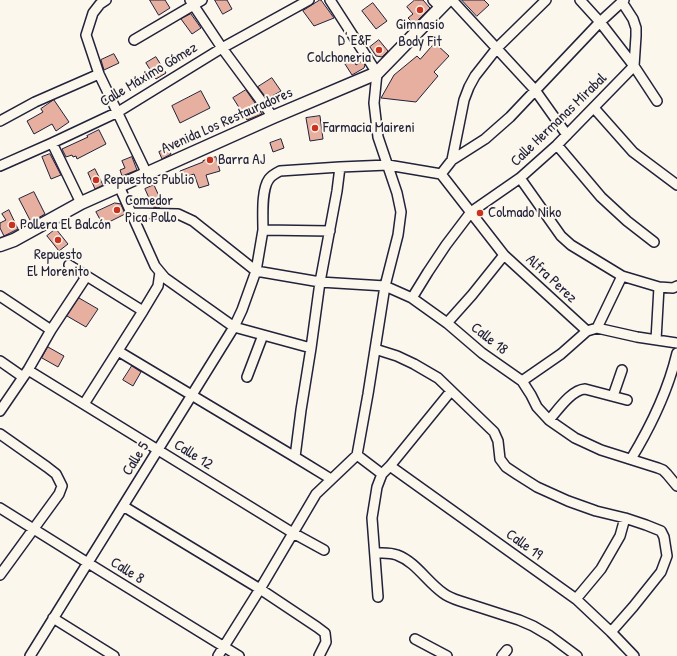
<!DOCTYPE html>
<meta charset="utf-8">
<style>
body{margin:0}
canvas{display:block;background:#fbf7ec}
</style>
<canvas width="677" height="656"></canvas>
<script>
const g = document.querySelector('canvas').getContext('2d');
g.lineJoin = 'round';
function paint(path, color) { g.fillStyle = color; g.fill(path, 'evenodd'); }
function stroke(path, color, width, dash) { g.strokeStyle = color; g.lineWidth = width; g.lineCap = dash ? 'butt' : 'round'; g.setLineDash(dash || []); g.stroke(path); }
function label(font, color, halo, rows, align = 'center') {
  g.font = font + ' "Patrick Hand",sans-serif'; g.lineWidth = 4; g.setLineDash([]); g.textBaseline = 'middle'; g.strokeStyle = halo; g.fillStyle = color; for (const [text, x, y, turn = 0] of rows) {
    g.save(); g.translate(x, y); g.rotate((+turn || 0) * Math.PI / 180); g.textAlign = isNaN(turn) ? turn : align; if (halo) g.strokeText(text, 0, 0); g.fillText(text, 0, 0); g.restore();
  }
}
const building = new Path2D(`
 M150 0H165L170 8 159 15Z
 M215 0H227L232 9 223 14Z
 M320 0H321L334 18 314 26 303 11Z
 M415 0H423L430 8 414 24 408 18 413 14 407 7Z
 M462 0H484L489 5 477 16Z
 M373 3 387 21 376 29 362 11Z
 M191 14 201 28 192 34 181 19Z
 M379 40 388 51 382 57 376 56 370 47Z
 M435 43 449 56 434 72 438 76 416 102 381 98 394 75 417 56 420 59Z
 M114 54 119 63 104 70 101 60Z
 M156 57 166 73 156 79 146 63Z
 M353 60 356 65 362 61 365 65 364 68 352 75 345 64Z
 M272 78 281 91 267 99 258 87Z
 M246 90 257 106 262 114 247 120 233 98Z
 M201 91 210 108 180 123 172 106Z
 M54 100 69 122 56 131 52 124 34 134 27 121 43 112 41 109Z
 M320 116 323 139 310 141 306 118Z
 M99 130 106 144 77 159 76 156 73 157 72 155 66 157 62 149 88 137 87 136Z
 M281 139 284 148 273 152 270 143Z
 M168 148 171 154 162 159 159 152Z
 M50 154 61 175 51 179 42 157Z
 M132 157 137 170 122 176 120 170 125 168 122 161Z
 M216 157 220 171 206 175 209 185 199 188 194 174 183 178 180 171 203 162V161Z
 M95 169 103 185 95 189 88 173Z
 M154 185 163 205 158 208 153 207 145 189Z
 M34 192 45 214 31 222 19 199Z
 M115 203 121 204 125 214 103 225 96 212Z
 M9 210 18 229 4 236 0 228V223L6 220 2 214Z
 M56 229 68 244 59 251 47 236Z
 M79 298 98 309 86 327 67 316Z
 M48 347 64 356 58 367 42 358Z
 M132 366 141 372 133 386 123 380Z`);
const minor = new Path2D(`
 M106 0 100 4 93 13 86 35 99 74 147 174
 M190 0 222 48 273 117
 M433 0 441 8
 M452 0 535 90 567 135
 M580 0 600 22 634 66 657 101
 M134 40 202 0
 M594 108 633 152 677 185
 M0 121 35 102 99 74
 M52 143 81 203
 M557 145 601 197 627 221 654 242
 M452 160 485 139 510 117 600 22 624 0
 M0 166 52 143 118 112 222 48 309 0
 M441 174 504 255 587 331
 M441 174 452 160 464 100 469 87 475 76 497 48 546 0
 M520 178 561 236 571 245 622 276 659 287 673 288 677 286
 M119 186 155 266 165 278 234 327 311 348
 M131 213 178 214 193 221 256 271 320 282 385 286 412 298 447 323 482 353 522 381 531 395 537 407 549 420 575 438 601 450 658 468 663 470 667 474 677 486
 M263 230C263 216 261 190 269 179 272 175 276 173 280 171L340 167 388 165 441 174
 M69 265 143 311
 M0 296 51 330
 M412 298 428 272 446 245 471 212 520 178 557 145 634 66 636 36V28L633 19 622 2
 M447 323 472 295 504 255
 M597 328 622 276
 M656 340 659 287
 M375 349 397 356 414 364 438 378 494 432 498 441 500 459 506 467 518 475 537 487 568 501 596 511 625 518 646 525 661 531 664 537 667 556 661 572 633 607 611 632
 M118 351 295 457 331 479
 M0 361 23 377
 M28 370 293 533 324 550
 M247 377 263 335
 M522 381 561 354 587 331 597 328 637 337 677 343
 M613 396 622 370
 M84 404 143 311 158 286 160 272
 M0 411 28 370 51 330 86 277
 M549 420C558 410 571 390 585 389L627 400
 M0 434 47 467 56 474 62 486 59 494 0 575
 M357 455 382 474
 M295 457 301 410 311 348 320 282 337 191 340 167
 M631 459C651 426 668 391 677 353
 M390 466 576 599 611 632 634 656
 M123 506 260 589 317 627 325 633 326 642 319 656
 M0 508 88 563 239 656
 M375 553C382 553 390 552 397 555 416 562 427 582 443 593 448 597 454 599 460 601L519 620 533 626 550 636 577 656
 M378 597 372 518 377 487 382 474 390 466 451 391
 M576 599 601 569 620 536 625 518
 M53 618 114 656
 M415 639 447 656
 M30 656 234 327 242 310 256 271 263 230 330 231
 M218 656 260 589 316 494 357 455 368 394 385 286 398 235 401 212 397 193 378 137 374 103 377 73 330 0
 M502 656 507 650`);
const tertiary = new Path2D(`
 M0 245 14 240 81 203 273 117 377 73 448 0`);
const markers = [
 [420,10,4,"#c8321e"],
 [379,50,4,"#c8321e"],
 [315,128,4,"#c8321e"],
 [210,160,4,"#c8321e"],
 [96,180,4,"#c8321e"],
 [117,210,4,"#c8321e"],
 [480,213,4,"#c8321e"],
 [12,225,4,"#c8321e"],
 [58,240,4,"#c8321e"]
];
const poiNames = [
 ["Gimnasio",420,25,"center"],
 ["Body Fit",420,42,"center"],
 ["D' E&F",371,41,"right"],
 ["Colchoneria",371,58,"right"],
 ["Farmacia Maireni",323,128],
 ["Barra AJ",218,160],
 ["Repuestos Publio",104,180],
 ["Comedor",125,201],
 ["Pica Pollo",125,218],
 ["Colmado Niko",488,213],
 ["Pollera El Balcón",20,225],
 ["Repuesto",58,255,"center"],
 ["El Morenito",58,272,"center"]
];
const streetNames = [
 ["Calle Máximo Gómez",149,75,-31],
 ["Calle Hermanas Mirabal",559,120,-44],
 ["Avenida Los Restauradores",227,121,-24],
 ["Alfra Perez",551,279,43],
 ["Calle 18",489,339,38],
 ["Calle 12",193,455,32],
 ["Calle 5",136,459,-58],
 ["Calle 19",524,545,36],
 ["Calle 8",127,571,32]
];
paint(building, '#e7af9f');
stroke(building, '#22223b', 1);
stroke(minor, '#22223b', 12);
stroke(tertiary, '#22223b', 15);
stroke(minor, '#fbf7ec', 9);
stroke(tertiary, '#fbf7ec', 12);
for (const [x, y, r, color] of markers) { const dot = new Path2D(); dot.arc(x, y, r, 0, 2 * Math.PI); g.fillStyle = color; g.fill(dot); stroke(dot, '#fbf7ec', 1.5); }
label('15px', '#22223b', '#fbf7ec', poiNames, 'left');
label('15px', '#22223b', '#fbf7ec', streetNames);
</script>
